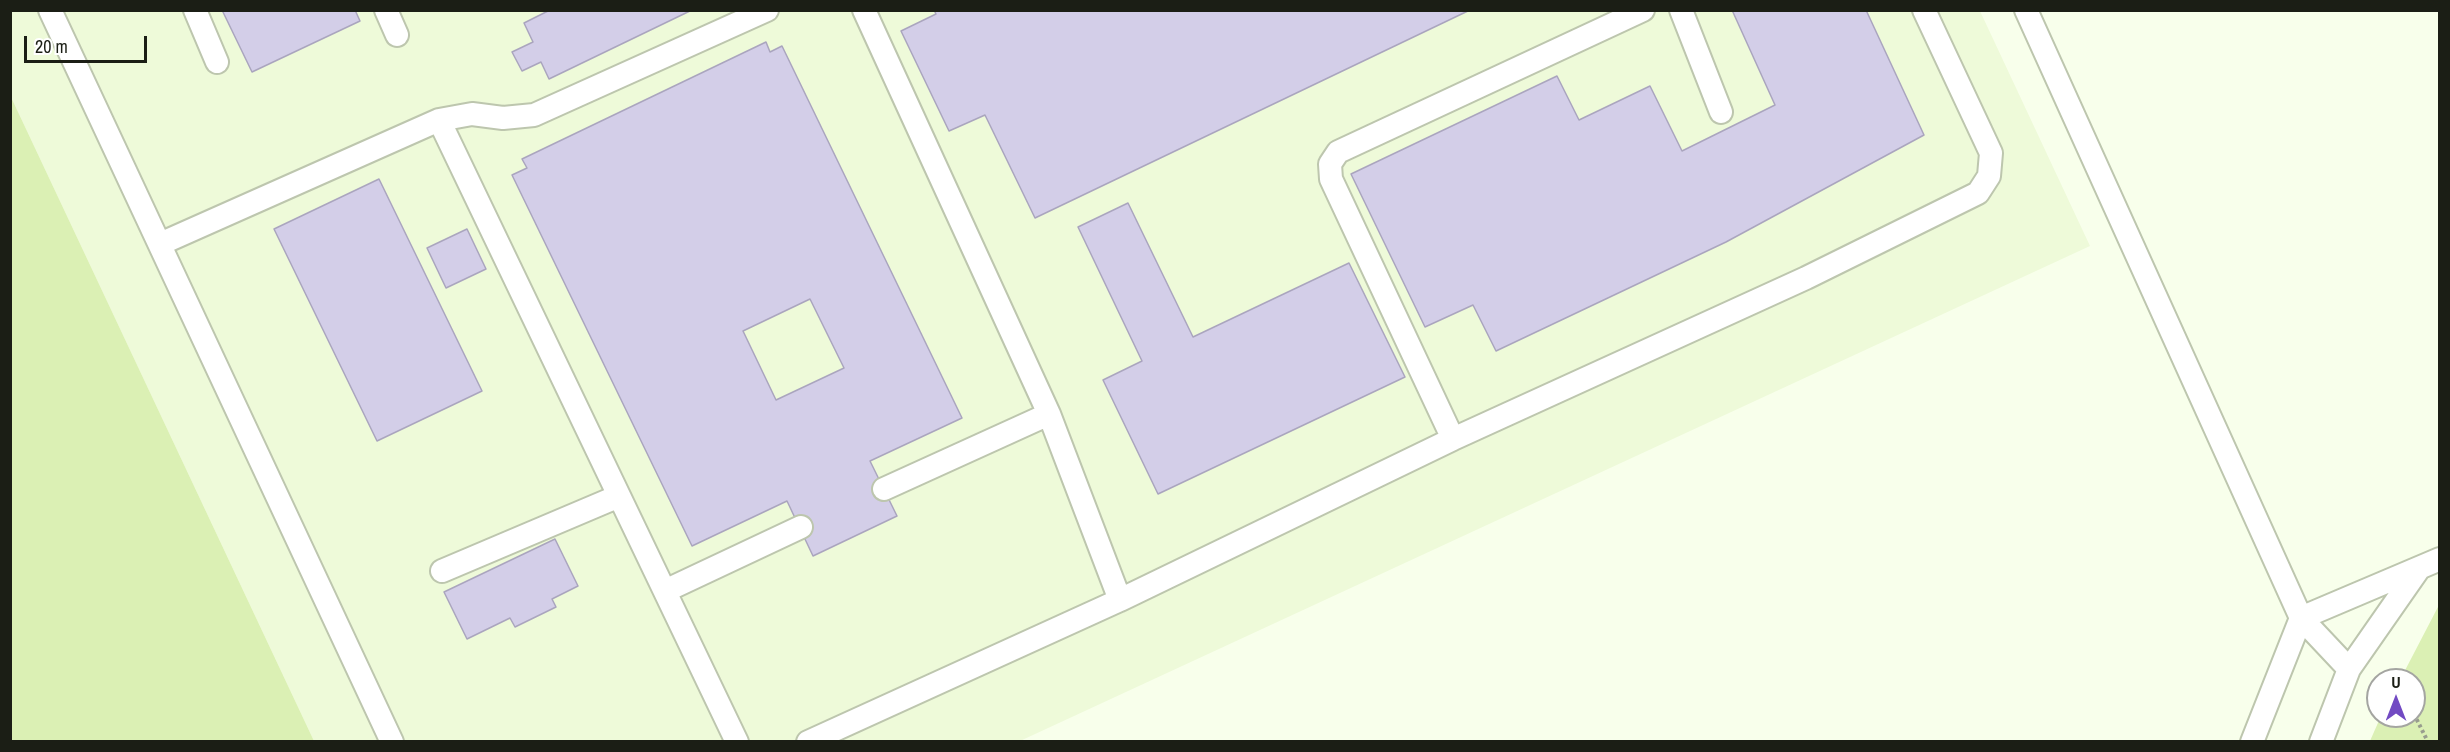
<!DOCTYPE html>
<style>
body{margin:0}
#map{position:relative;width:2450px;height:752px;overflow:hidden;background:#f8ffeb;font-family:"Archivo Narrow",sans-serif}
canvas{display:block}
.frame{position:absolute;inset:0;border:12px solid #1b1e15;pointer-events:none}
.north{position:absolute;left:2366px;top:668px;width:60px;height:60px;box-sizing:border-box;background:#fff;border:2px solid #a4a5a1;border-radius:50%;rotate:0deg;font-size:16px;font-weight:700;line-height:24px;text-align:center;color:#1b1e15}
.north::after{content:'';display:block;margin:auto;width:21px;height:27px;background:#724ac3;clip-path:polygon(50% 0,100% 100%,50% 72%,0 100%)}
.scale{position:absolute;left:24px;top:36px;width:123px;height:27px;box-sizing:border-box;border:3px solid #1b1e15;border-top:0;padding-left:8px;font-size:18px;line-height:21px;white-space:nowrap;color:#1b1e15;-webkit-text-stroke:4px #fff;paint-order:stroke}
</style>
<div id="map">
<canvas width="2450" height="752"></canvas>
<div class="frame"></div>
<div class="north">U</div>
<div class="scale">20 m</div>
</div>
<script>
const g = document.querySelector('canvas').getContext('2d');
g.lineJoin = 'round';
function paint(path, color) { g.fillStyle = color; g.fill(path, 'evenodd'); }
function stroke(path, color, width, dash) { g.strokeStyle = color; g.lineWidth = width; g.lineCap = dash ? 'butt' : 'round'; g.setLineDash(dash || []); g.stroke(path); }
const built = new Path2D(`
 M10 11H1980L2090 246 1020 741H314L11 97Z`);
const green = new Path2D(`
 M11 97 314 741H11Z
 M2439 605V741H2370L2381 716H2414V680H2400Z`);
const building = new Path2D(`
 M222 10H355L360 21 252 72Z
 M550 10H692L549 79 541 62 522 71 512 52 533 42 524 23Z
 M934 10H1470L1035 218 985 115 949 131 901 31 936 14Z
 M1732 10H1866L1924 135 1726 242 1496 351 1473 305 1425 327 1351 174 1557 76 1579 120 1650 86 1682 151 1775 105Z
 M766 42 770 52 782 46 962 418 870 461 897 516 813 556 787 501 692 546 512 175 527 168 522 159ZM810 299 844 368 776 400 743 331Z
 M379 179 482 391 377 441 274 229Z
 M1128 203 1193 337 1349 263 1405 377 1158 494 1103 380 1142 361 1078 227Z
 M467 229 486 269 446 288 427 248Z
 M555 539 578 586 552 599 556 607 515 627 510 618 467 639 444 592Z`);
const path = new Path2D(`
 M2414 714 2428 742`);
const service = new Path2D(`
 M50 10 392 742
 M195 10 217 62
 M386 10 397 35
 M864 10 1049 414 1120 600
 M1681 10 1721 112
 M2026 10 2301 618 2349 669
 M439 120 472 114 503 118 534 115 767 10
 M160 244 439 120 737 742
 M1453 439 1331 179 1330 164 1338 152 1643 10
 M884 489 1049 414
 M442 571 619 496
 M665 591 801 527
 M808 742 1120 600 1453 439 1806 278 1978 193 1989 176 1991 153 1924 10
 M2252 742 2301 618 2440 559
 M2321 742 2349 669 2418 570`);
paint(built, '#eefad9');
paint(green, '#dbf0b4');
paint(building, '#d3cee8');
stroke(building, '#aaa5be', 1.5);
stroke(service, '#bdc6ae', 26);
stroke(path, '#989d8e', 4, [3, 3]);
stroke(service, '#fff', 22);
</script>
